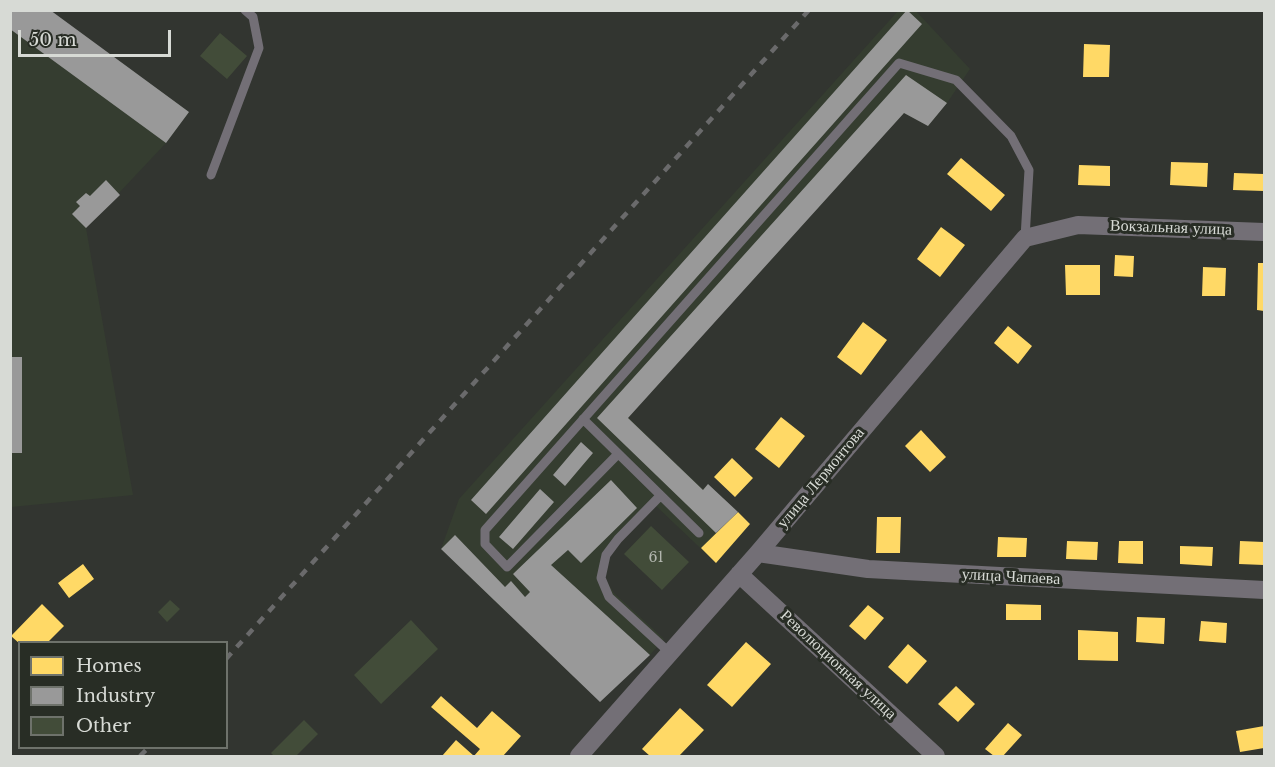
<!DOCTYPE html>
<meta charset="utf-8">
<style>
body{margin:0}
#map{position:relative;width:1275px;height:767px;overflow:hidden;background:#323530;font-family:"Libre Baskerville",serif}
canvas{display:block}
.frame{position:absolute;inset:0;border:12px solid #d7dad5;pointer-events:none}
.legend{position:absolute;left:18px;top:641px;width:210px;height:108px;box-sizing:border-box;background:#282d25;border:2px solid #6e726b;margin:0;padding:8px 10px;list-style:none;font-size:18px;color:#d7dad5}
.legend li{display:flex;align-items:center;gap:12px;height:30px}
.legend b{width:30px;border:2px solid #6e726b}
.scale{position:absolute;left:18px;top:30px;width:153px;height:27px;box-sizing:border-box;border:3px solid #d7dad5;border-top:0;padding-left:8px;font-size:18px;line-height:21px;white-space:nowrap;color:#d7dad5;-webkit-text-stroke:4px #282d25;paint-order:stroke}
</style>
<div id="map">
<canvas width="1275" height="767"></canvas>
<div class="frame"></div>
<ul class="legend">
<li><b style="height:16px;background:#ffd966"></b>Homes</li>
<li><b style="height:16px;background:#999"></b>Industry</li>
<li><b style="height:16px;background:#424c39"></b>Other</li>
</ul>
<div class="scale">50 m</div>
</div>
<script>
const g = document.querySelector('canvas').getContext('2d');
g.lineJoin = 'round';
function paint(path, color) { g.fillStyle = color; g.fill(path, 'evenodd'); }
function stroke(path, color, width, dash) { g.strokeStyle = color; g.lineWidth = width; g.lineCap = dash ? 'butt' : 'round'; g.setLineDash(dash || []); g.stroke(path); }
function label(font, color, halo, rows, align = 'center') {
  g.font = font + ' "Libre Baskerville",serif'; g.lineWidth = 6; g.setLineDash([]); g.textBaseline = 'middle'; g.strokeStyle = halo; g.fillStyle = color; for (const [text, x, y, turn = 0] of rows) {
    g.save(); g.translate(x, y); g.rotate((+turn || 0) * Math.PI / 180); g.textAlign = isNaN(turn) ? turn : align; if (halo) g.strokeText(text, 0, 0); g.fillText(text, 0, 0); g.restore();
  }
}
const built = new Path2D(`
 M11 11H50L189 112 166 143 86 228 133 495 11 507Z
 M898 11H916L970 69 947 103 928 126 904 113 628 417 703 489 708 484 750 524 716 563 655 505 621 540 609 556 605 578 614 593 664 639 650 655 539 583 508 614 441 549 459 499Z`);
const homes = new Path2D(`
 M1084 44 1110 45 1109 77H1083Z
 M961 158 1005 195 991 211 947 174Z
 M1171 162 1208 163 1207 187 1170 185Z
 M1079 165 1110 166V186L1078 185Z
 M1234 173 1264 174V191L1233 190Z
 M941 227 965 245 940 277 917 259Z
 M1115 255 1134 256 1133 277 1114 276Z
 M1258 263H1264V311L1257 310Z
 M1065 265H1100V295H1066Z
 M1203 267 1226 268 1225 296H1202Z
 M863 322 887 340 861 375 837 357Z
 M1008 326 1032 346 1018 364 994 343Z
 M781 417 805 436 779 468 755 449Z
 M921 430 946 457 930 472 905 446Z
 M732 458 753 478 735 497 714 477Z
 M738 512 750 524 716 563 701 548Z
 M877 517H901L900 553H876Z
 M998 537 1027 538 1026 557H997Z
 M1067 541 1098 542 1097 560 1066 559Z
 M1119 541H1143V564L1118 563Z
 M1240 541 1264 542V565L1239 564Z
 M1180 546 1213 547 1212 566 1180 564Z
 M83 564 94 579 69 598 58 583Z
 M42 604 64 626 48 642 20 644 11 636Z
 M1006 604 1041 605V620H1006Z
 M868 605 884 618 865 640 849 626Z
 M1137 617 1165 618 1164 644 1136 642Z
 M1201 621 1227 623 1226 643 1199 641Z
 M1078 630 1118 632V661L1078 660Z
 M746 642 771 664 732 707 707 685Z
 M908 644 927 661 907 684 888 667Z
 M956 686 975 704 958 722 938 704Z
 M441 696 477 728 492 711 521 736 503 756H442L456 740 474 756 480 749 431 707Z
 M680 708 704 730 679 756H650L642 749Z
 M1008 723 1022 735 1003 756H994L985 749Z
 M1264 726V748L1240 752 1236 731Z`);
const industry = new Path2D(`
 M10 10H50L189 112 166 143 10 29Z
 M907 10 922 24 486 514 471 500Z
 M906 75 947 103 928 126 904 113 628 418 703 490 708 484 738 512 716 533 597 418Z
 M106 180 120 195 86 228 72 214 80 206 76 202 86 193 90 196Z
 M10 357H22V453H10Z
 M581 442 593 453 565 486 553 475Z
 M611 480 637 508 581 563 568 550 551 565 650 655 600 702 441 549 455 535 505 587 511 581 525 597 530 592 513 574Z
 M540 489 554 502 513 549 499 537Z`);
const building = new Path2D(`
 M220 33 247 56 227 79 200 56Z
 M651 526 689 562 662 590 624 554Z
 M170 600 180 609 167 622 158 612Z
 M411 620 438 649 381 704 354 675Z
 M304 720 318 734 296 756H274L271 753Z`);
const lane = new Path2D(`
 M211 175 259 48 253 17 245 10
 M583 419 699 533
 M617 455 507 567 485 544V530L899 63 956 80 1011 136 1029 170 1025 238
 M660 496 618 539 606 555 601 578 609 597 670 653`);
const street = new Path2D(`
 M758 553 868 569 1264 590
 M739 574 936 756
 M579 756 758 553 1025 238 1078 225 1264 232`);
const rail = new Path2D(`
 M226 659 809 10
 M140 756 148 748`);
const numberNames = [
 ["61",656,558]
];
const streetNames = [
 ["Вокзальная улица",1171,228,2],
 ["улица Лермонтова",821,478,-50],
 ["улица Чапаева",1011,577,3],
 ["Революционная улица",838,665,43]
];
paint(built, '#353d30');
paint(homes, '#ffd966');
paint(industry, '#999');
paint(building, '#424c39');
stroke(lane, '#736f76', 9);
stroke(street, '#736f76', 18);
stroke(rail, '#6a6a6b', 4.5, [8, 8]);
label('14px', '#b2b6ae', null, numberNames);
label('16px', '#d7dad5', '#282d25', streetNames);
</script>
